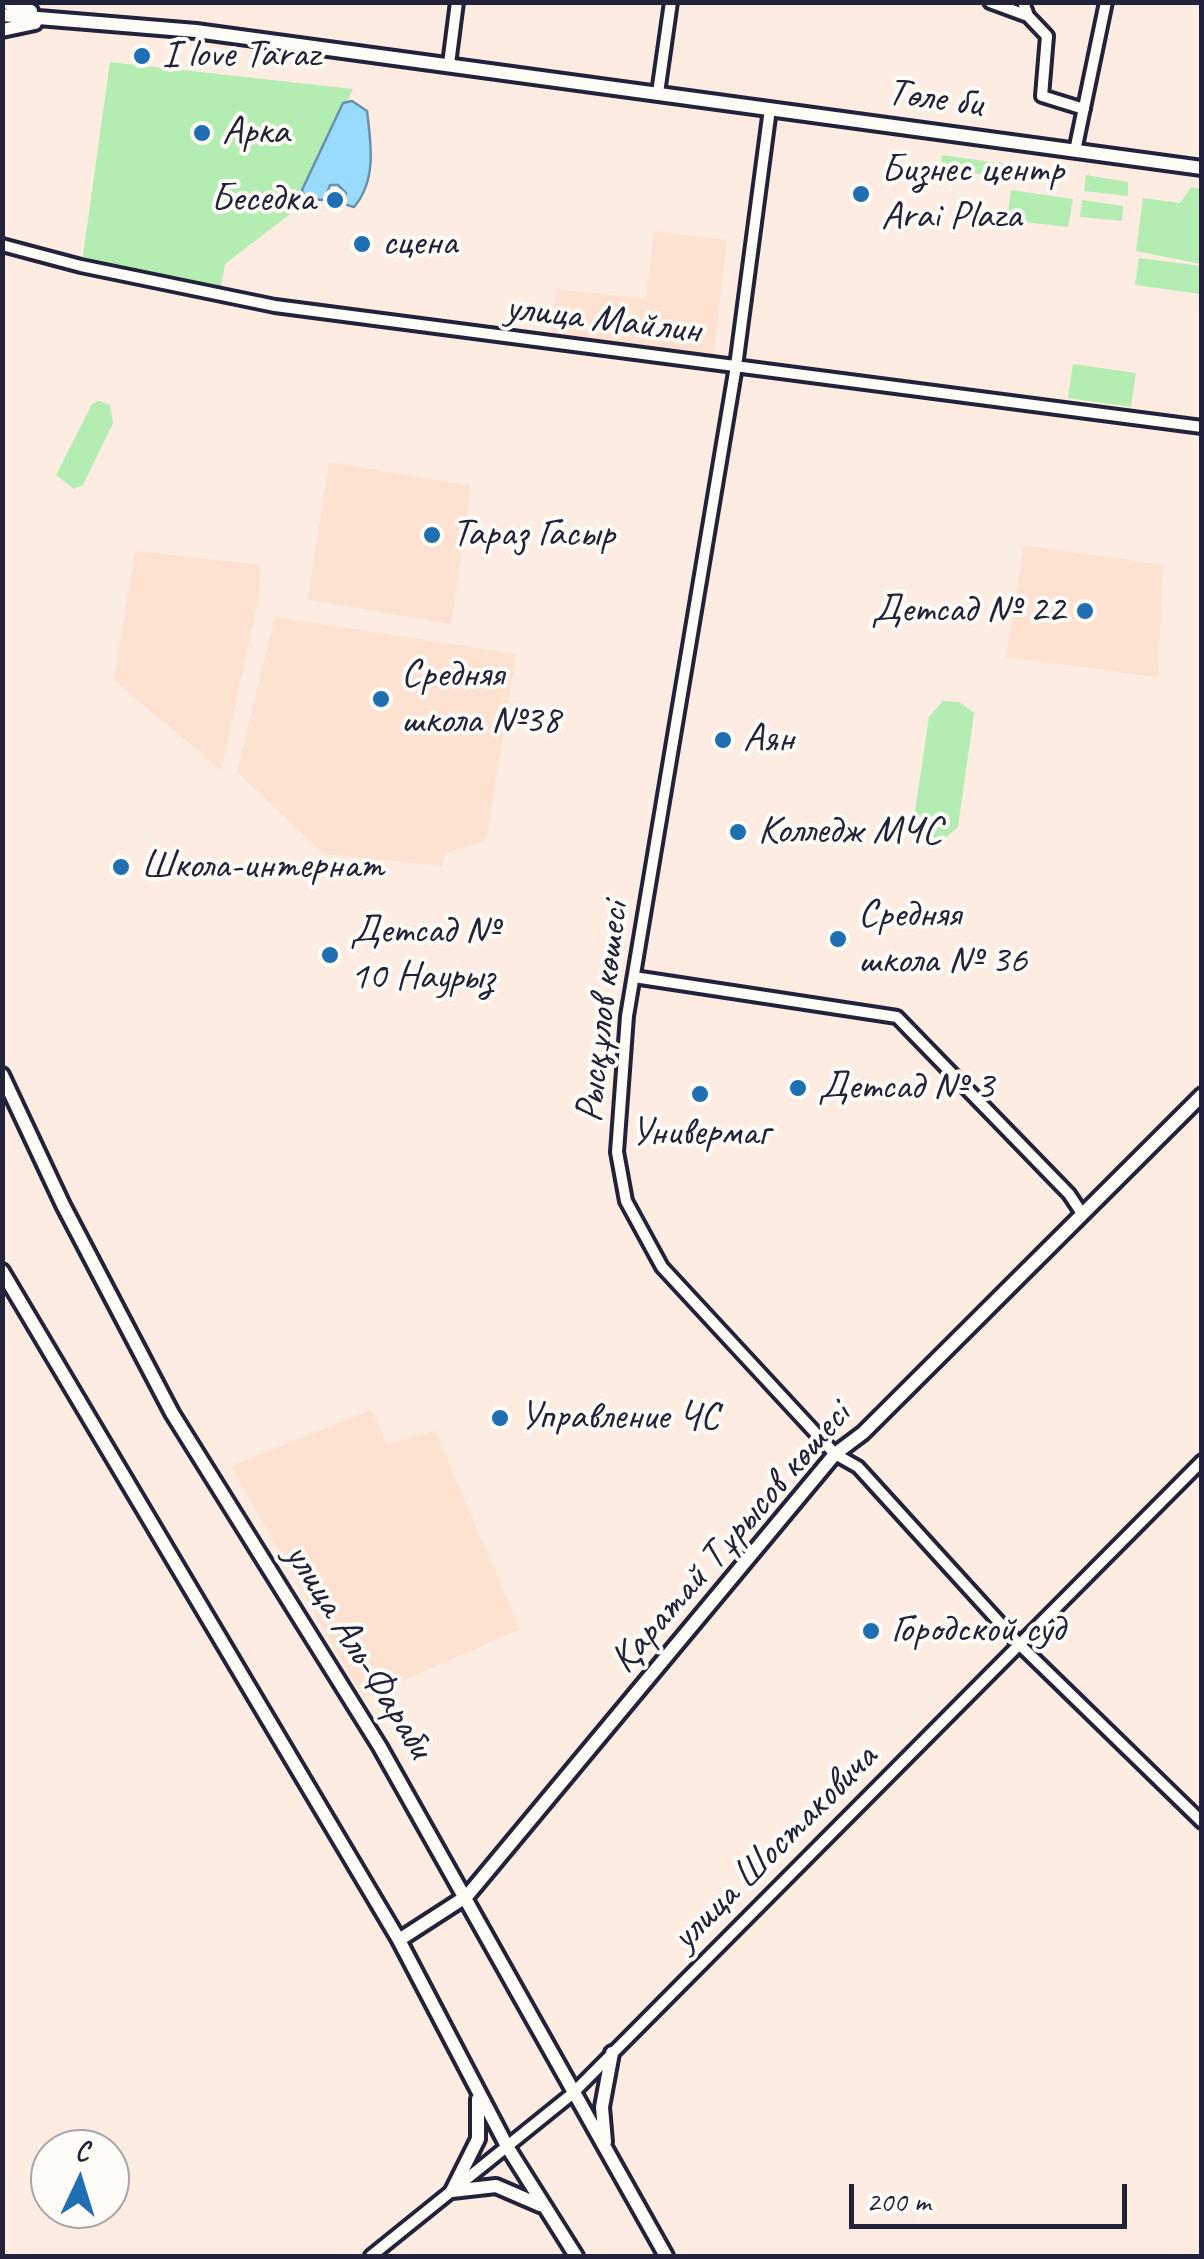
<!DOCTYPE html>
<meta charset="utf-8">
<style>
body{margin:0}
#map{position:relative;width:1204px;height:2259px;overflow:hidden;background:#fdece1;font-family:Caveat,sans-serif}
canvas{display:block}
.frame{position:absolute;inset:0;border:5px solid #22223b;pointer-events:none}
.north{position:absolute;left:30px;top:2129px;width:100px;height:100px;box-sizing:border-box;background:#fdfcf7;border:2px solid #a5a5ac;border-radius:50%;rotate:4deg;font-size:28px;font-weight:700;line-height:40px;text-align:center;color:#22223b}
.north::after{content:'';display:block;margin:auto;width:35px;height:45px;background:#1f6fb2;clip-path:polygon(50% 0,100% 100%,50% 72%,0 100%)}
.scale{position:absolute;left:849px;top:2184px;width:278px;height:45px;box-sizing:border-box;border:5px solid #22223b;border-top:0;padding-left:12px;font-size:30px;line-height:35px;white-space:nowrap;color:#22223b;-webkit-text-stroke:8px #fdfcf7;paint-order:stroke}
</style>
<div id="map">
<canvas width="1204" height="2259"></canvas>
<div class="frame"></div>
<div class="north">С</div>
<div class="scale">200 m</div>
</div>
<script>
const g = document.querySelector('canvas').getContext('2d');
g.lineJoin = 'round';
function paint(path, color) { g.fillStyle = color; g.fill(path, 'evenodd'); }
function stroke(path, color, width, dash) { g.strokeStyle = color; g.lineWidth = width; g.lineCap = dash ? 'butt' : 'round'; g.setLineDash(dash || []); g.stroke(path); }
function label(font, color, halo, rows, align = 'center') {
  g.font = font + ' Caveat,sans-serif'; g.lineWidth = 8; g.setLineDash([]); g.textBaseline = 'middle'; g.strokeStyle = halo; g.fillStyle = color; for (const [text, x, y, turn = 0] of rows) {
    g.save(); g.translate(x, y); g.rotate((+turn || 0) * Math.PI / 180); g.textAlign = isNaN(turn) ? turn : align; if (halo) g.strokeText(text, 0, 0); g.fillText(text, 0, 0); g.restore();
  }
}
const built = new Path2D(`
 M654 231 727 240 713 358 550 339 556 289 646 299Z
 M329 462 471 486 451 624 305 599H308Z
 M1024 545 1163 565 1158 677 1006 657Z
 M135 551 260 565 259 597 221 770 114 680Z
 M275 617 516 654 486 841 445 853 442 866 324 854 237 772Z
 M371 1410 387 1444 435 1431 520 1629 363 1698 231 1466Z`);
const green = new Path2D(`
 M110 62 353 89 298 208 225 264 221 286 82 263Z
 M942 155 1027 167 1025 180 941 169Z
 M1086 175 1128 182V196L1084 191Z
 M1191 187 1201 189V264L1136 251 1143 198 1180 203Z
 M1011 190 1073 199 1068 227 1007 220Z
 M1082 200 1123 206 1122 221 1080 217Z
 M1139 258 1201 266V294L1135 285Z
 M1073 364 1136 373 1131 407 1068 398Z
 M99 401 110 405 113 423 83 485 74 489 56 475 92 404Z
 M943 701 959 702 974 713 958 827 945 838 928 840 913 826 929 717Z`);
const water = new Path2D(`
 M352 101 367 111C371 144 377 180 354 207L344 204 346 193 338 185H330L325 200 305 199 302 190 343 103Z`);
const minor = new Path2D(`
 M990 2 1028 16
 M1023 2 1028 16 1047 36 1042 96 1084 109
 M449 64 457 2
 M658 93 671 2
 M770 109 736 366 627 1016 617 1152 626 1201 662 1267 835 1454 858 1467 1019 1644 1202 1822
 M1075 151 1106 2
 M2 245 81 266 275 306 1202 427
 M634 977 897 1017 1069 1194 1081 1212
 M371 2256 572 2094 1202 1461`);
const major = new Path2D(`
 M5 2 31 11
 M2 15 196 31 1202 168
 M2 30 35 23
 M2 1075 63 1205 172 1413 380 1747 666 2256
 M2 1271 399 1940 508 2148 576 2256
 M399 1940 467 1896 835 1454 863 1433 1202 1095
 M605 2142 602 2107 612 2053
 M452 2191 478 2139V2099
 M452 2191 496 2186 540 2205`);
const markers = [
 [142,56,10,"#1f6fb2"],
 [202,133,10,"#1f6fb2"],
 [861,194,10,"#1f6fb2"],
 [335,200,10,"#1f6fb2"],
 [362,244,10,"#1f6fb2"],
 [432,535,10,"#1f6fb2"],
 [1085,611,10,"#1f6fb2"],
 [381,699,10,"#1f6fb2"],
 [723,740,10,"#1f6fb2"],
 [738,832,10,"#1f6fb2"],
 [121,867,10,"#1f6fb2"],
 [838,939,10,"#1f6fb2"],
 [330,955,10,"#1f6fb2"],
 [798,1088,10,"#1f6fb2"],
 [700,1094,10,"#1f6fb2"],
 [500,1418,10,"#1f6fb2"],
 [871,1631,10,"#1f6fb2"]
];
const poiNames = [
 ["I love Taraz",162,56],
 ["Арка",222,133],
 ["Бизнес центр",881,171],
 ["Arai Plaza",881,217],
 ["Беседка",315,200,"right"],
 ["сцена",382,244],
 ["Тараз Гасыр",452,535],
 ["Детсад № 22",1065,611,"right"],
 ["Средняя",401,676],
 ["школа №38",401,722],
 ["Аян",743,740],
 ["Колледж МЧС",758,832],
 ["Школа-интернат",141,867],
 ["Средняя",858,916],
 ["школа № 36",858,962],
 ["Детсад №",350,932],
 ["10 Наурыз",350,978],
 ["Детсад № 3",818,1088],
 ["Универмаг",700,1134,"center"],
 ["Управление ЧС",520,1418],
 ["Городской суд",891,1631]
];
const streetNames = [
 ["Төле би",935,99,8],
 ["улица Майлин",603,320,7],
 ["Рысқұлов көшесі",603,1012,-83],
 ["Қаратай Тұрысов көшесі",731,1538,-49],
 ["улица Аль-Фараби",358,1651,58],
 ["улица Шостаковича",775,1848,-45]
];
paint(built, '#fde1d1');
paint(green, '#b4edb2');
paint(water, '#99dbfb');
stroke(water, '#6991ae', 2.5);
stroke(minor, '#22223b', 18);
stroke(major, '#22223b', 20);
stroke(minor, '#fdfcf7', 10);
stroke(major, '#fdfcf7', 12);
for (const [x, y, r, color] of markers) { const dot = new Path2D(); dot.arc(x, y, r, 0, 2 * Math.PI); g.fillStyle = color; g.fill(dot); stroke(dot, '#fdfcf7', 4); }
label('40px', '#22223b', '#fdfcf7', poiNames, 'left');
label('40px', '#22223b', '#fdfcf7', streetNames);
</script>
